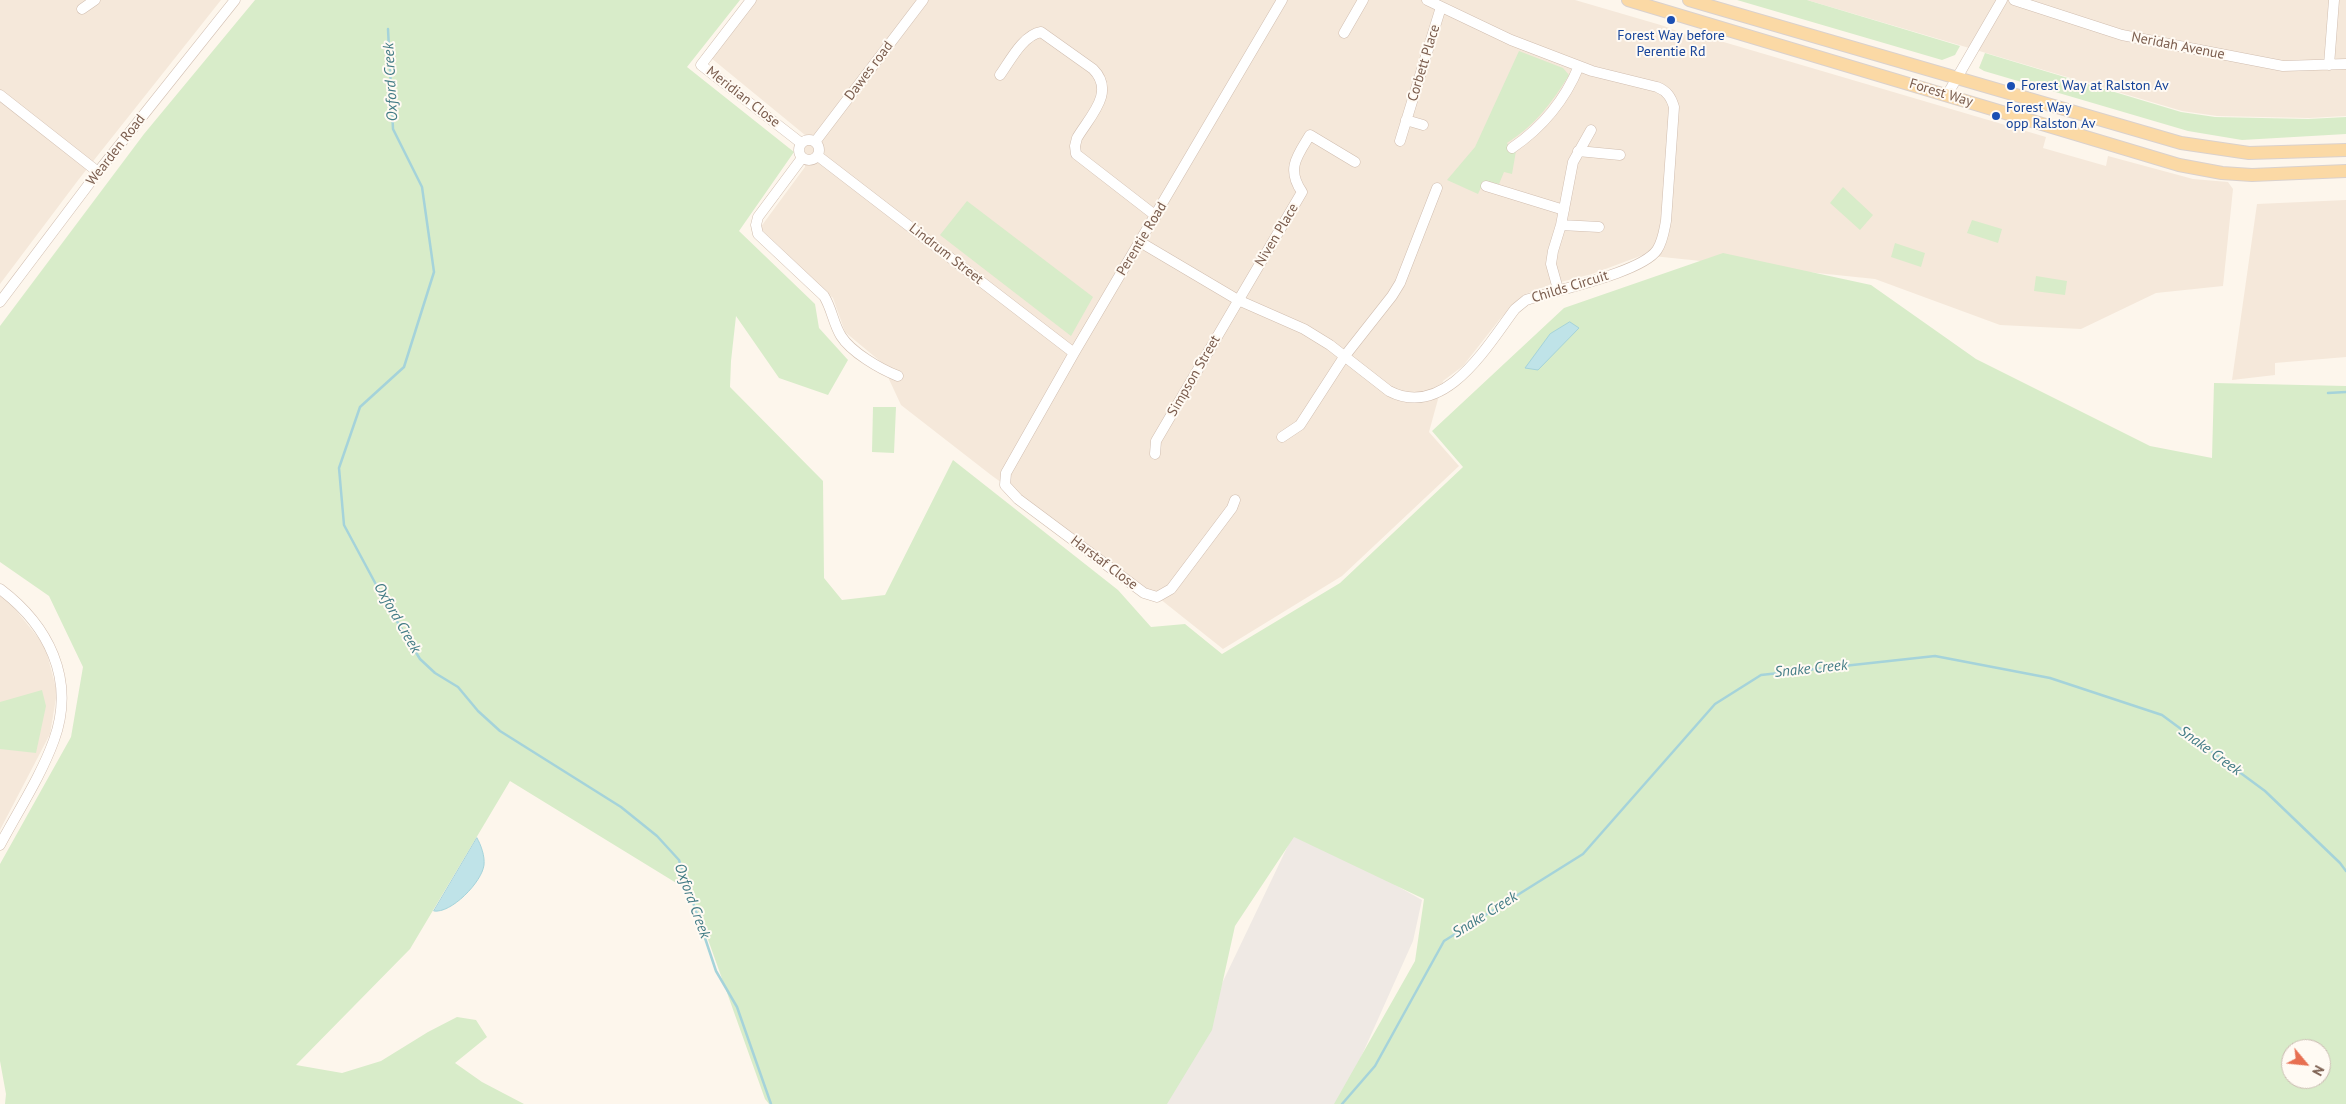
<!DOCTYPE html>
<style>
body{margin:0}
#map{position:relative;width:2346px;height:1104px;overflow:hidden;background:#fdf6ec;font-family:"PT Sans",sans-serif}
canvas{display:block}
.north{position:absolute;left:2281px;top:1039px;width:50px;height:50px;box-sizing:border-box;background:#fffaf3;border:1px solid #cabbb1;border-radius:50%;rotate:118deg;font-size:14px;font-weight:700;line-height:20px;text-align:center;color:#7a5c4d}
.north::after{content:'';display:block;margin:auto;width:18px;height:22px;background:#e76f51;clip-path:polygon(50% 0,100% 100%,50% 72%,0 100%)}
</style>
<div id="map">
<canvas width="2346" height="1104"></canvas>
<div class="north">N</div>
</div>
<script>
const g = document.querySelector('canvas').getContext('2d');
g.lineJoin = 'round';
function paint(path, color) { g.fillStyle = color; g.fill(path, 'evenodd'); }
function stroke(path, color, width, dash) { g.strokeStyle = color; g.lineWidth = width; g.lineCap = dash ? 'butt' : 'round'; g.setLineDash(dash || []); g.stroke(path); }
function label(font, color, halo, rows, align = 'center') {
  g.font = font + ' "PT Sans",sans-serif'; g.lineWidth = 4; g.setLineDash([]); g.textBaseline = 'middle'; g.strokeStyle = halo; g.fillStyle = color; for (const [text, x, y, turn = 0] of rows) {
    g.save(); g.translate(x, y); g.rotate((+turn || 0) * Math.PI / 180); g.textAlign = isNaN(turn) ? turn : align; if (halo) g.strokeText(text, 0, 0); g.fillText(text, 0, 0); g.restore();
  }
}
const residential = new Path2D(`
 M0 0H221L79 179 0 284Z
 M745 0H1575L1664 26 1690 36 1693 33 2046 137 2043 148 2106 166 2108 156 2193 179 2228 182 2233 189 2223 286 2156 293 2081 329 2000 325 1875 279 1643 255 1592 274 1549 285 1526 294 1500 319 1463 366 1443 381 1429 432 1459 466 1342 576 1223 649 1145 587 991 475 901 405 881 362 845 332 833 298 760 228 805 167V135L705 53Z
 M1807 0H2346V116L2309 118 2217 116 2182 111Z
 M2346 200V357L2275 363V375L2232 380 2257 204Z
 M0 596 11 604 45 646 57 692 50 734 0 830Z`);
const industrial = new Path2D(`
 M1294 833 1324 845 1422 900 1413 941 1340 1104H1155L1204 1021Z`);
const green = new Path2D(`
 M255 0H740L687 67 794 152 739 231 815 304 819 328 848 360 828 395 779 378 736 316 731 361 730 387 823 481 824 578 842 600 885 595 953 460 1118 590 1151 627 1185 624 1222 654 1340 583 1463 467 1432 431 1564 308 1723 253 1871 285 1976 359 2150 446 2212 458 2214 383 2346 386V1104H1334L1415 961 1424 899 1294 837 1235 926 1212 1030 1167 1104H769L765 1099 691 892 510 781 410 949 296 1065 342 1073 381 1061 428 1032 457 1017 476 1020 487 1037 455 1063 482 1082 524 1104H5L6 1094 0 1061V864L71 737 83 667 49 596 0 562V326L144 134ZM2291 1049H2321V1079H2291Z
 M1737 0H1807L1960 46 1955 55 1942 60Z
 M1519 51 1563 68 1569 75C1552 103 1534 126 1507 143L1512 152 1516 151 1512 174 1504 172 1499 184 1484 181 1478 194 1447 180 1475 147Z
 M1985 53 2181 112 2215 117 2308 119 2346 117V134L2242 140 2188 131 1984 71 1979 68Z
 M1843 187 1873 215 1860 230 1830 203Z
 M967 201 1093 297 1071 336 940 235Z
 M1972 220 2002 229 1998 243 1967 233Z
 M1895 243 1925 253 1921 267 1891 257Z
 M2036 276 2067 281 2065 295 2034 291Z
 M873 407H896L894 453 872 452Z
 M42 690 46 706 36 753 0 749V702Z`);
const water = new Path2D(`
 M1570 322 1579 328 1538 370 1525 368 1550 334Z
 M477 838C481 845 485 856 484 865 482 882 451 914 434 911Z`);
const stream = new Path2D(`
 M388 29 393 129 422 187 434 272 404 367 360 407 339 468 344 525 387 605 420 659 435 673 458 687 478 711 500 731 621 807 657 836 679 860 716 971 737 1007 771 1104
 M2328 393 2346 392
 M1342 1104 1375 1066 1444 941 1583 854 1715 704 1761 675 1935 656 2050 678 2162 715 2265 791 2340 863 2346 871`);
const minor = new Path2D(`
 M751 0 701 65 801 143
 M2014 0 2122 35 2283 66 2346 64
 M82 9 95 0
 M1344 33 1363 0
 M2329 65 2334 0
 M1000 75C1010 61 1023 35 1041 32L1093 69C1116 92 1090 116 1077 138L1075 146 1076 154 1156 216
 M0 95 98 172
 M1947 95 2002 0
 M1406 120 1423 125
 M799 150a10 10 0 1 1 20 0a10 10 0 1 1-20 0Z
 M1400 141 1441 7
 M815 142 923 0
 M1512 148C1543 127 1565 100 1579 66
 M1578 151 1620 155
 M818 156 1074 353
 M802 158 758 217 756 225 758 234 824 296C832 309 833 323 841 336 851 352 880 369 898 376
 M1486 186 1564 210
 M1561 225 1599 227
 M1140 242 1238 300 1304 329 1330 345 1389 391C1445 420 1487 346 1515 309L1526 300C1555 290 1641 273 1657 250 1663 241 1664 231 1666 221L1674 107C1671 97 1667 91 1657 87L1592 71 1511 40 1427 0
 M1558 289 1551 264 1553 251 1561 225 1573 162 1591 130
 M0 302 98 172 235 0
 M1282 437 1300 425 1344 357 1392 296 1400 283 1437 188
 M1155 454 1156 441 1302 192C1286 169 1297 156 1310 135L1355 162
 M1235 500 1232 508 1171 589 1157 597 1144 593 1018 499 1005 485 1006 473 1074 353 1282 0
 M0 589C48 625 76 679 54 740 41 776 18 811 0 845`);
const major = new Path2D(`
 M1628 0 2179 165 2222 173 2252 175 2346 171
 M1689 0 2181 143 2249 153 2346 150`);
const markers = [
 [1671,20,5,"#1a4fb4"],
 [2011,86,5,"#1a4fb4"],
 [1996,116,5,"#1a4fb4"]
];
const transitNames = [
 ["Forest Way before",1671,36,"center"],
 ["Perentie Rd",1671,52,"center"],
 ["Forest Way at Ralston Av",2021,86],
 ["Forest Way",2006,108],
 ["opp Ralston Av",2006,124]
];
const streetNames = [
 ["Neridah Avenue",2178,46,11],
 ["Corbett Place",1424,63,-73],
 ["Dawes road",869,71,-53],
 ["Forest Way",1941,93,17],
 ["Meridian Close",743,97,38],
 ["Wearden Road",116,150,-52],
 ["Niven Place",1277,235,-59],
 ["Perentie Road",1142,239,-59],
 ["Lindrum Street",946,254,38],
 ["Childs Circuit",1570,287,-17],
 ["Simpson Street",1194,376,-60],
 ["Harstaf Close",1104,563,37]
];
const waterNames = [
 ["Oxford Creek",391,82,-93],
 ["Oxford Creek",397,618,60],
 ["Snake Creek",1811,669,-6],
 ["Snake Creek",2210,751,36],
 ["Oxford Creek",692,901,70],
 ["Snake Creek",1485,915,-32]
];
paint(residential, '#f5e8da');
paint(industrial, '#efe9e4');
paint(green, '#d8ecc9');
paint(water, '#bfe3e8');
stroke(water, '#a5d3da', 1);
stroke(stream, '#a5d3da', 2.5);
stroke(minor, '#d1beb0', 11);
stroke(major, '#dad1cd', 14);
stroke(minor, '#fff', 10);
stroke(major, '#fbd9a5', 12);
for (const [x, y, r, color] of markers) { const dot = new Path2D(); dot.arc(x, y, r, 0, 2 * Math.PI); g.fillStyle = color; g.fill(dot); stroke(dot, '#fffaf3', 2); }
label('14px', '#164399', '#fffaf3', transitNames, 'left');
label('14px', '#7a5c4d', '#fffaf3', streetNames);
label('italic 15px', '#437c86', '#fffaf3', waterNames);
</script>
